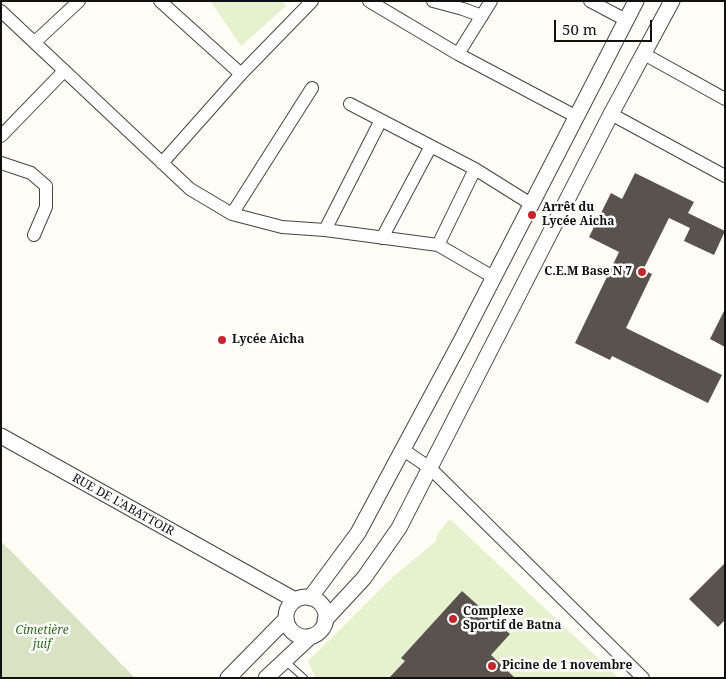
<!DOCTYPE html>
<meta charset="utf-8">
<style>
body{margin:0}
#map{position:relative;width:726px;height:679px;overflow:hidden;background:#fffdf5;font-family:"Noto Serif",serif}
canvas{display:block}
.frame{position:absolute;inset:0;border:2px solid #111;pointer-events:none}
.scale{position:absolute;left:554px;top:20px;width:98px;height:22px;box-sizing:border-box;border:2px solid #111;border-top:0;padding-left:6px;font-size:15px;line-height:18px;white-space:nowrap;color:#111;-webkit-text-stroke:4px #fff;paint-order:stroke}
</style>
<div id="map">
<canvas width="726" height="679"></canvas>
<div class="frame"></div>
<div class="scale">50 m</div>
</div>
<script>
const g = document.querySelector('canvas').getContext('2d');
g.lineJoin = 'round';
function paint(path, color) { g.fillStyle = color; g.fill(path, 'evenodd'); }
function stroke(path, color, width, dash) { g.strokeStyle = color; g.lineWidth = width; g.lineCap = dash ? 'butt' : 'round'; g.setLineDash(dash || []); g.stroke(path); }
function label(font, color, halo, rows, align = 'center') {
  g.font = font + ' "Noto Serif",serif'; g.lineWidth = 5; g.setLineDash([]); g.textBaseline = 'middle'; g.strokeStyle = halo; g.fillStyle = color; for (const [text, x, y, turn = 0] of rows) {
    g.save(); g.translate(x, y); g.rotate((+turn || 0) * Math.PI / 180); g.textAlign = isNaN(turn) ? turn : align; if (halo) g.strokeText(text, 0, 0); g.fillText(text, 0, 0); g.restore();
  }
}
const cemetery = new Path2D(`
 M1 542 10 550 135 678H1Z`);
const pitch = new Path2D(`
 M210 1H282L286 6 241 46Z
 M450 519 619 678H315L308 661 394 576 436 541 438 533Z`);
const building = new Path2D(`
 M635 173 694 202 688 213 725 231 714 255 684 241 690 228 669 218 643 270 652 274 626 328 722 375 708 403 612 356 610 360 575 343 619 252 589 237 611 193 622 199Z
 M725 309V347L710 339Z
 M725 563V620L718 627 689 599Z
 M462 591 510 634 491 655 515 678H389L405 661 401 658Z`);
const service = new Path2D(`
 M284 660 304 678`);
const minor = new Path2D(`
 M160 1 241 74
 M369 1 458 54 577 117
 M433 1 463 9 482 16
 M590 1 626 20
 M1 11 190 189 232 214 282 227 325 230 438 245 493 277
 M35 42 79 1
 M458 54 491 1
 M644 54 725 99
 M350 104 475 169 531 204
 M611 114 725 176
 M1 136 64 71
 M1 163 31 173 46 186V207L34 235
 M162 163 241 74 312 1
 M232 214 312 88
 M325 230 381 120
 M382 238 431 146
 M438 245 475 169
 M402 449 430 468 643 678`);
const tertiary = new Path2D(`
 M1 436 295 600
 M286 617a20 20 0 1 1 40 0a20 20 0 1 1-40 0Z
 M310 598 358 533 462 339 636 1
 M325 620 364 578 399 528 611 114 672 1
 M228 678 286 619
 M266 678 311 636`);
const markers = [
 [532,215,5,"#c4262e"],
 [642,272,5,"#c4262e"],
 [222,340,5,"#c4262e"],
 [453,619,5,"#c4262e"],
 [492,666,5,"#c4262e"]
];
const poiNames = [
 ["Arrêt du",542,208],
 ["Lycée Aicha",542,222],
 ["C.E.M Base N 7",632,272,"right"],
 ["Lycée Aicha",232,340],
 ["Complexe",463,612],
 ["Sportif de Batna",463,626],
 ["Picine de 1 novembre",502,666]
];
const streetNames = [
 ["RUE DE L'ABATTOIR",123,505,29]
];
const parkNames = [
 ["Cimetière",42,631],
 ["juif",42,645]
];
paint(cemetery, '#d9e3c4');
paint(pitch, '#e6f2cf');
paint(building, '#5a524d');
stroke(service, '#444', 8);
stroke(minor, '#444', 14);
stroke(tertiary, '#444', 17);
stroke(service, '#fff', 6);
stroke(minor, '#fff', 12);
stroke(tertiary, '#fff', 15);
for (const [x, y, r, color] of markers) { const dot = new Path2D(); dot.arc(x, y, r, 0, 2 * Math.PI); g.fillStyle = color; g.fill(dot); stroke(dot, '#fff', 2); }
label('bold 12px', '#111', '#fff', poiNames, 'left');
label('12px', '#111', '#fff', streetNames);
label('italic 12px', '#2f6b1f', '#fff', parkNames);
</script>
